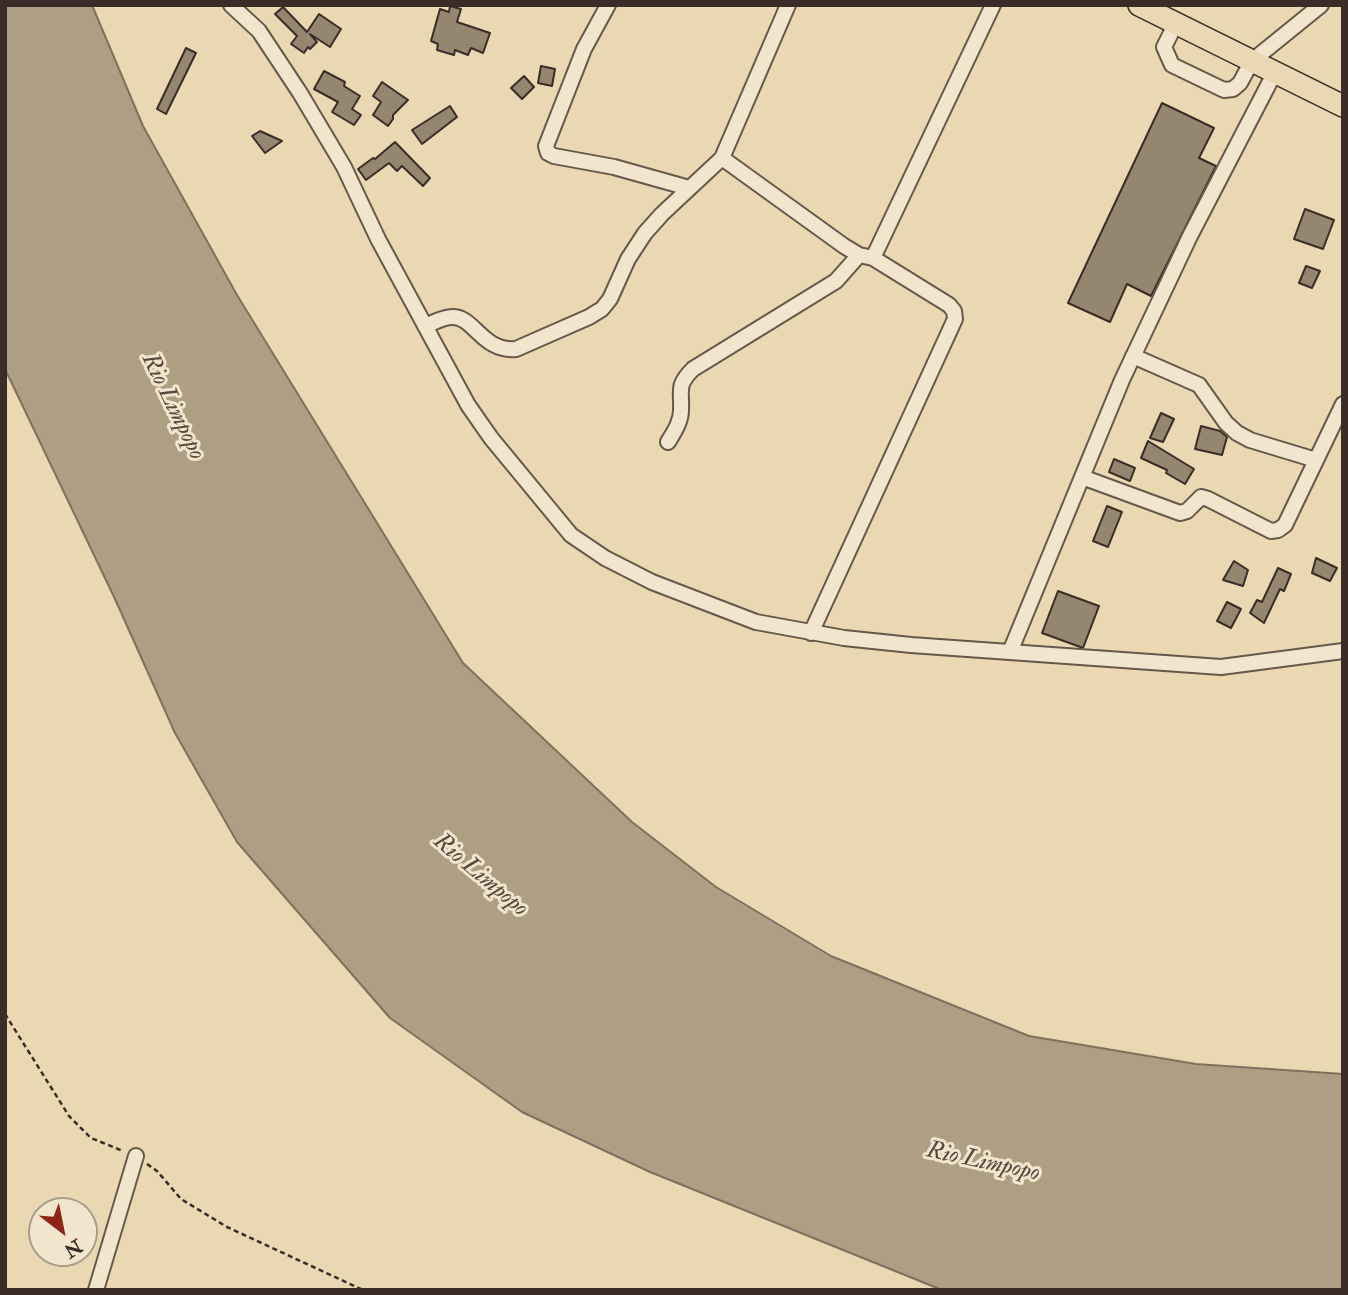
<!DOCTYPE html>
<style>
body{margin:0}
#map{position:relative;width:1348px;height:1295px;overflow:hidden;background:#e9d8b2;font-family:"IM FELL Double Pica",serif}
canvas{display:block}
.frame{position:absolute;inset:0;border:7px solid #3a2d28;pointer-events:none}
.north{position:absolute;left:28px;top:1197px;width:70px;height:70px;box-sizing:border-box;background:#f1e6cd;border:2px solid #a89c8b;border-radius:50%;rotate:148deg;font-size:19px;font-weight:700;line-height:28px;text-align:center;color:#3a2d28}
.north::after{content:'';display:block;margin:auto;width:24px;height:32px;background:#8f2418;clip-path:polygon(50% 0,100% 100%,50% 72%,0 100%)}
</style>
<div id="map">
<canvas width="1348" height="1295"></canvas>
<div class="frame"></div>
<div class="north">N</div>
</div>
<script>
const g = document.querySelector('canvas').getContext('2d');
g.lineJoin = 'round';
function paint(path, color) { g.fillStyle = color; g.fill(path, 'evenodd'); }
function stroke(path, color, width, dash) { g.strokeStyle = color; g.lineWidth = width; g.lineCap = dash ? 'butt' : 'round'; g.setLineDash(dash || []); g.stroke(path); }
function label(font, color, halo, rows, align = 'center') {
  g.font = font + ' "IM FELL Double Pica",serif'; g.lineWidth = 6; g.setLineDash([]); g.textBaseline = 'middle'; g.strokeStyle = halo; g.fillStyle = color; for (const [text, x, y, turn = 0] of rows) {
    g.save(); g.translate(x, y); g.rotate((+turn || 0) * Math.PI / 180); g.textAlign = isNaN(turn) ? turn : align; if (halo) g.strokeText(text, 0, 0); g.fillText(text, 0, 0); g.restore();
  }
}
const water = new Path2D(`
 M5 5H92L143 126 237 295 463 663 632 822 716 887 831 956 1029 1036 1196 1064 1343 1074V1290H942L650 1172 522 1112 390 1018 237 842 175 733 115 599 5 369Z`);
const building = new Path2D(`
 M450 6 461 9 457 22 490 33 483 53 471 48 468 55 455 50 454 55 437 50 438 44 431 41 440 9 449 12Z
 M283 7 307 32 319 14 341 29 330 47 310 34 317 42 310 49 308 47 304 53 291 44 297 36 275 14Z
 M186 48 196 53 166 114 157 109Z
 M541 66 555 69 552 86 538 83Z
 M324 71 345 82 344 86 360 96 352 109 361 115 354 125 332 112 338 102 314 89Z
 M524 76 534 87 522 99 511 88Z
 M382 82 408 100 393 115V119L388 126 373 115 381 102 373 96Z
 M1162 103 1214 128 1199 158 1216 166 1151 296 1127 284 1110 322 1068 303Z
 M450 106 457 117 422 144 412 130Z
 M260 131 282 141 265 153 252 136Z
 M395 142 430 178 423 186 402 166 397 171 389 163 366 180 358 169 373 158 375 159Z
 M1305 209 1334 220 1323 249 1294 239Z
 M1306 266 1320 271 1312 288 1299 283Z
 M1161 413 1174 419 1163 442 1150 438Z
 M1201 426 1220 431 1227 437 1222 455 1195 449Z
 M1148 441 1194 469 1185 484 1166 473 1167 470 1141 458Z
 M1114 459 1135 468 1130 481 1109 472Z
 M1107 506 1122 512 1108 547 1093 541Z
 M1316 558 1337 568 1330 581 1312 573Z
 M1234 561 1248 570 1243 586 1223 580Z
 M1278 568 1291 574 1284 591 1280 589 1264 623 1250 613 1257 600 1262 602Z
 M1058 591 1099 606 1083 648 1042 633Z
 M1227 602 1241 609 1231 628 1217 621Z`);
const path = new Path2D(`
 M5 1014 69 1116 91 1138 123 1151
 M147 1164 157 1171 181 1199 227 1227 363 1290`);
const minor = new Path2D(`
 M231 5 259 31 300 93 344 167 378 239 468 405 491 438 571 535 605 558 652 582 756 622 844 638 911 645 1221 667 1343 651
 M608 5 584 49 546 146 548 153 554 156 614 167 689 188
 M1176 23 1164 47 1172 65 1224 90 1233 89 1240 83 1252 61 1321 5
 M722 158 844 246 859 255 873 258 949 305 954 311 955 319 811 633
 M873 258 993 5
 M425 326C433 323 443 317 452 317 474 316 482 352 516 349L589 317 602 309 610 299 628 259 645 233 662 214 722 158 788 5
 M1133 356 1199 385 1226 423 1237 433 1250 440 1316 460
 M668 442C674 432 681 422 681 410 682 390 676 386 693 369L836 281 859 255
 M1082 477 1180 513 1187 511 1201 497 1208 499 1271 531 1278 530 1285 525 1343 404
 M1010 652 1122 380 1190 236 1275 72
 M96 1290 136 1156`);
const highway = new Path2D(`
 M1139 5 1343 106`);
const waterNames = [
 ["Rio Limpopo",172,407,64],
 ["Rio Limpopo",480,876,40],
 ["Rio Limpopo",983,1163,12]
];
paint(water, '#ae9e83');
stroke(water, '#80715f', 2);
paint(building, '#958670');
stroke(building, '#3a2d28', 2);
stroke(minor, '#66584a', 18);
stroke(highway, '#3a2d28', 24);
stroke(path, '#3a2d28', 2.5, [5, 3.5]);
stroke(minor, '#f1e6cd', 14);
stroke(highway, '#e9d8b2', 21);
label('italic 24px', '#57493f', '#f1e6cd', waterNames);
</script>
